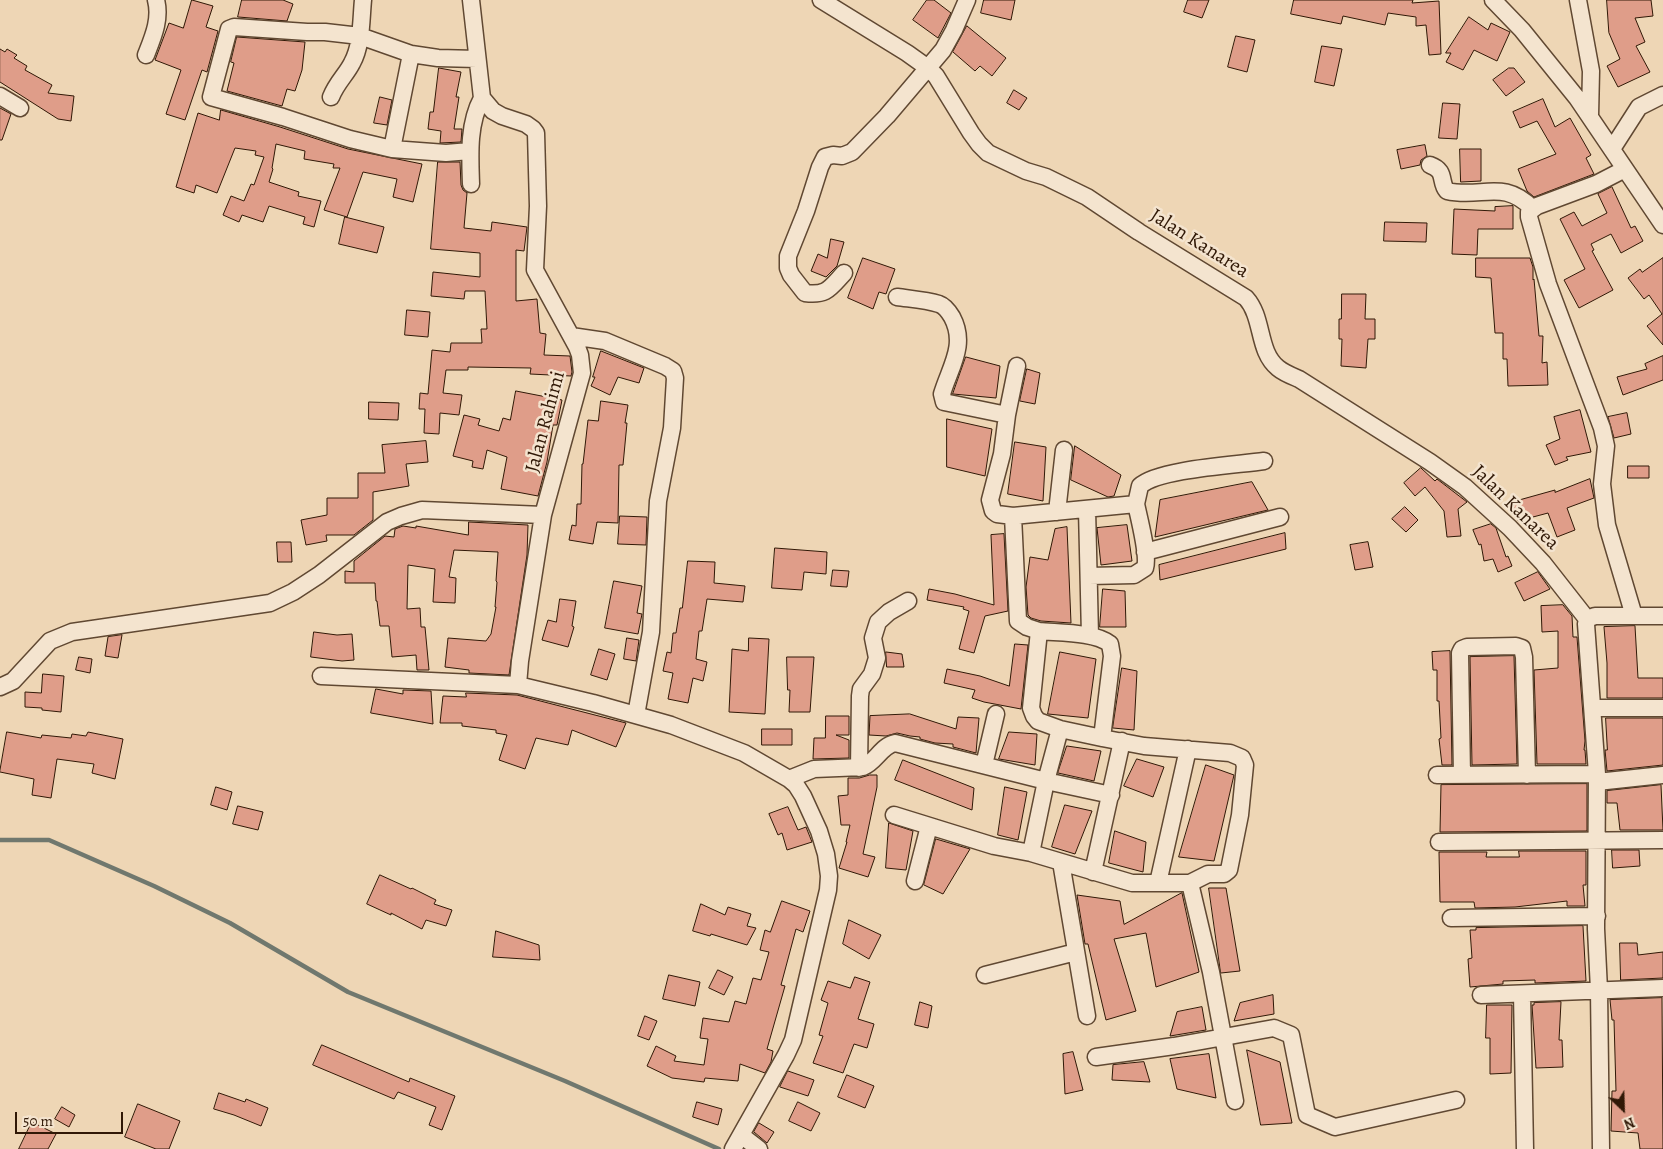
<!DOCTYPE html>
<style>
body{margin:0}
#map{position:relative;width:1663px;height:1149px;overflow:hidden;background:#eed6b5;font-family:Alegreya,serif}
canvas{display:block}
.north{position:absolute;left:1598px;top:1084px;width:50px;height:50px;-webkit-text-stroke:4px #f4e4cf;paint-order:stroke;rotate:156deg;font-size:14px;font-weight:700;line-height:20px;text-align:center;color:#301806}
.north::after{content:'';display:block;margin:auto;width:18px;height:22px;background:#301806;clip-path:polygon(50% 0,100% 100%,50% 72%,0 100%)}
.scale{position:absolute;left:15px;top:1112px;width:108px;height:22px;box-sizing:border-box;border:2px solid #301806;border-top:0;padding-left:6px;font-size:15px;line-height:18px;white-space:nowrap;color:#301806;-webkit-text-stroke:4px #f4e4cf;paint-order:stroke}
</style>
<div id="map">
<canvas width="1663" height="1149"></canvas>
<div class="north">N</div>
<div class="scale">50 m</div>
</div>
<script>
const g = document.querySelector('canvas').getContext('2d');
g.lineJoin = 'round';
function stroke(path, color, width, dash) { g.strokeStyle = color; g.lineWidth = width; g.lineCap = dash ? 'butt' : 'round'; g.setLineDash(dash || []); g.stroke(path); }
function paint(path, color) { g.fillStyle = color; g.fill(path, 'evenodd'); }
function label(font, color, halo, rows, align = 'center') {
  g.font = font + ' Alegreya,serif'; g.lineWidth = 5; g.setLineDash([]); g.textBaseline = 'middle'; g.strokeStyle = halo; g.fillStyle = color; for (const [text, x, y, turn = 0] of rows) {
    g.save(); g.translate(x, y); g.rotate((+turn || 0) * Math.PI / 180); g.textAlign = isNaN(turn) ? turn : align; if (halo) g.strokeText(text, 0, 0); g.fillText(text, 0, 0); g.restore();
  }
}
const stream = new Path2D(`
 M0 840H49L154 886 230 923 348 992 565 1081 719 1149`);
const building = new Path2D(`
 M192 0 213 6 206 27 218 31 207 72 202 70 185 120 166 114 181 70 155 60 169 23 183 28Z
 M242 0H283L293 4 287 21 238 17Z
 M927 0H934L951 13 938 38 913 20Z
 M984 0H1015L1011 20 981 13Z
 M1188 0H1209L1202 18 1184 12Z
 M1294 0H1413L1412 3 1439 1 1441 54 1429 55 1426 25 1416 26V17L1388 13 1385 25 1343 16 1341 24 1291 14Z
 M1607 0H1651L1653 16 1635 18 1645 42 1636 46 1650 72 1618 87 1607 66 1620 59 1609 33Z
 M1469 17 1488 30 1491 23 1510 32 1497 61 1474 50 1463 70 1446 62 1451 53H1446Z
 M967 26 1006 58 992 76 980 66 975 71 953 52Z
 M1236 36 1255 40 1247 72 1228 67Z
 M237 37 305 42 302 70 295 91 287 89 282 106 227 91 234 63 231 62Z
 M1322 46 1342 49 1334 86 1315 82Z
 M0 49 5 52 7 49 17 55 14 58 27 66 25 70 52 85 48 93 74 96 71 121 58 119 0 82Z
 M439 68 461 72 456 97H459L454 129H462L461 142 440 143 441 131 428 129 430 112H433Z
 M1509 68H1514L1525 82 1506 96 1493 80Z
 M1014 90 1027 98 1019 110 1007 103Z
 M380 97 392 100 387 125 374 123Z
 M1543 99 1555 127 1570 118 1591 155 1586 158 1594 174 1534 197 1527 191 1518 169 1556 154 1537 121 1520 128 1513 112Z
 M1443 103 1460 104 1457 139 1439 138Z
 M0 108 11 114 2 140H0Z
 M221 110 280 127 348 149 422 164 413 202 393 197 397 179 363 172 347 217 324 210 340 168H333L334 164 304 159 305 151 276 144 272 168 273 169 269 182 299 192 298 196 321 201 314 227 303 224 305 217 269 206 263 222 242 215 239 222 223 215 231 196 244 201 251 184 254 185 264 157 255 155 256 151 235 148 217 193 196 185 194 193 176 187 198 113 219 120Z
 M1425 145 1427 156 1421 160 1420 165 1401 169 1397 150Z
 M1460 149H1481V181L1461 182Z
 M438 162H460L461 185 463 190 467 193 464 228 491 231 492 222 527 227 524 251 516 250V301L537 299 540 333 546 334 544 355 570 356 572 372 571 376 530 374 531 368 468 367V370H446L443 393 462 395 459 415 440 413 439 434 424 433 425 409H419L420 393 428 394 432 350 450 352 451 343H482L481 329H487L485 291H465L464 299 431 296 433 272 480 277V253L431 249Z
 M1612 187 1631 228 1635 226 1643 241 1621 253 1611 234 1591 244 1594 250 1592 251 1613 290 1579 308 1564 280 1585 269 1560 219 1574 212 1582 226 1607 213 1598 194Z
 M1513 206V229H1478L1477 255 1452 254 1454 209 1495 211V207Z
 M345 217 384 227 377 253 339 244Z
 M1385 222 1427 223 1426 242 1384 241Z
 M831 239 844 242 837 266 826 277 811 271 818 254 827 258Z
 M863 258 895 269 886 294 879 292 873 309 848 298Z
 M1476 258H1530L1533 267V280L1534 279 1539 336H1543L1542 363 1547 362 1548 385 1508 386 1507 359H1503V333H1495L1491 278 1476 277Z
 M1663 258V345L1647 326 1662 314 1649 295 1644 299 1628 278 1640 269 1642 272Z
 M1342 294H1366L1365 319H1375V339H1368L1366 368 1341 366 1342 339H1339V319H1341Z
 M407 310 430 312 428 337 405 335Z
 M601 351 644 368 639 383 618 377 610 395 591 386 595 377H593Z
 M1663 356V380L1623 395 1617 377 1647 369 1645 364Z
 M966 357 1000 366 996 398 953 394Z
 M1027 369 1040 373 1035 404 1020 401Z
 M516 391 562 400 557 425H553L547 462 538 496 501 489 507 457 487 450 483 469 472 467 473 461 453 456 464 415 480 419 478 425 499 431 503 418 510 420Z
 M601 401 628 405 625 423H627L623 465H619L618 523 597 522 593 544 569 540 572 525 576 526 577 504H581L582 464H583L588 420 598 421Z
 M369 402 399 403 398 420 369 419Z
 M1580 410 1591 452 1566 457 1568 460 1555 465 1546 445 1560 439 1554 417Z
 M1627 413 1631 434 1614 438 1608 417Z
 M947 419 992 429 985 476 947 467Z
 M426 441 428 462 406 464 409 486 373 492V520L354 535H326L327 541 306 545 301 520 327 515V498H358V473H385L382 445Z
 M1015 442 1046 447 1043 501 1008 494Z
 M1075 446 1121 475 1114 496 1108 497 1071 480Z
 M1628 466H1649V478H1628Z
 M1421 468 1435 481 1437 479 1467 502 1458 509 1461 536 1447 537 1444 511 1425 487 1415 496 1404 483Z
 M1590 479 1594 498 1567 508 1575 530 1557 537 1548 513 1518 521 1512 502 1555 490V492Z
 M1252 482 1268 510 1155 537 1160 500Z
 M1405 507 1418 520 1406 532 1392 519Z
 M620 516 647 517 646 545 618 544Z
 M469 522 528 525 527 555 509 675 469 673V670L445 667 448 638 486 641 491 634 496 607H495L497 582 496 581 498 552 454 550 449 577 456 578 455 603 433 602 435 569 408 565 407 609 420 608 421 627H425L429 670H417L416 655 392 657 389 626H380L377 601H376L375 583H345V571L354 572V561L385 536 394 537 395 529 403 526 416 528V526L468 535Z
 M1491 524 1496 528 1506 557 1508 556 1512 566 1498 572 1493 559 1484 561 1481 544 1479 545 1473 530Z
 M1127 525 1132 561 1101 565 1097 528Z
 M1067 527 1071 623 1041 621 1031 618 1028 615 1026 587 1030 557 1048 560 1055 529Z
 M1285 533 1286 549 1160 580 1159 565Z
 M1004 534 1008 611 985 616 974 653 959 649 969 611 963 609 964 607 927 600 929 589 955 594 994 605 991 535Z
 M277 542H291L292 562H278Z
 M1368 542 1373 567 1355 570 1350 545Z
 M775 548 827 552 826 574 804 572 802 590 772 588Z
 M688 561 715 562 714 583 745 586 743 602 707 599 702 631H699L696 659 707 662 703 681 693 678 688 703 668 699 673 673 663 671 667 652 671 653 673 633H676L680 608H682Z
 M833 570 849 571 847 587 831 586Z
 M1538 572 1550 589 1524 601 1515 583Z
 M614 581 642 586 637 613 642 614 638 634 605 628Z
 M1103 589 1125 591 1126 627H1100Z
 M560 599 576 601 572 626 574 627 568 647 542 640 548 620 556 622Z
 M1563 605 1572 616 1573 637H1577L1585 741 1584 750H1585L1586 764H1537L1534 670 1558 668V631L1542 632 1541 606Z
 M1635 626 1638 678H1663V698H1607V663L1604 627Z
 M314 632 337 635 352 634 354 660 342 661 311 657Z
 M122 635 118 658 105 656 108 637Z
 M627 638 639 640 636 661 624 659Z
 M749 638 769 639 765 714 729 712 732 649 748 651Z
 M1015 644 1028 645 1021 709 984 702 972 698 975 690 944 683 947 669 980 676 1009 686Z
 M599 649 615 654 607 680 591 675Z
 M1450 651 1452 765H1442L1439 739 1441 738 1439 701H1437V670H1433L1432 652Z
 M886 652 902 654 904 667H887Z
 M1060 652 1096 659 1088 718 1048 714Z
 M1514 656 1517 764 1472 765 1470 657Z
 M79 657 92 659 90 673 76 670Z
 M787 657H814L810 712H789L790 690H788Z
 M1122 668 1137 671 1134 730 1113 728Z
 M43 674 64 676 61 712 42 710V708L25 707V692L41 693Z
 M376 689 403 694V690L431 691 433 724 371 713Z
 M466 693 517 695 626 723 616 747 572 730 568 745 536 738 525 769 499 760 507 735 496 733V730L462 726V723H440L443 696 466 697Z
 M910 714 956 729 958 717 979 718 976 753 953 747V744L935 743 920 739V737L910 736 897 733 886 736 869 735 870 716Z
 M826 716H849V735H836L849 740V758L813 759 814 738H825Z
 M1606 718H1663V765L1607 771 1605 750H1607Z
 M762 729H792V745H762Z
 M7 732 41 738 42 735 71 738 72 734 86 736 88 732 123 739 115 779 92 773 94 764 57 759 51 798 32 795 34 779 0 772Z
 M1009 732 1037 734 1035 765 999 759Z
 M1067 746 1101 751 1094 781 1058 773Z
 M1137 759 1164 767 1153 797 1124 786Z
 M903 760 974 788 972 810 895 780Z
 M1206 765 1234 775 1214 861 1179 857Z
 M870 775H877V787L863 854 875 857 868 877 839 868 847 842H846L850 825H841L838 796 848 795V778H859Z
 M1587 784V831L1440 832 1441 785Z
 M1661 785 1663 830H1620L1617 803H1607V791Z
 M216 787 232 792 227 810 211 805Z
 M1005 787 1027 792 1018 840 998 835Z
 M1065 805 1092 811 1075 854 1052 847Z
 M238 806 263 812 258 830 233 824Z
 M788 807 798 830 806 827 812 842 787 850 782 833 778 835 769 814Z
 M889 823 913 831 906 870 886 868Z
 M1115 831 1146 842 1143 872 1109 863Z
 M936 839 970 849 943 894 924 885Z
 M1612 850H1639L1640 866 1613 868Z
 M1519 851H1586V885H1583L1585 906H1567V901L1515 907 1475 908 1474 902H1440L1439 852H1487L1486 857H1519Z
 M380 875 411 889 412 888 436 900 434 904 452 910 446 926 426 920 422 929 391 913V915L367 904Z
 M1209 888H1226L1240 971 1221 973Z
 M1182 893 1199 972 1156 987 1146 933 1114 939 1136 1011 1106 1020 1088 944H1085L1077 895 1120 901 1124 924Z
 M782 901 810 911 803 932 796 929 781 985 785 986 767 1049 773 1051 771 1062 765 1073 740 1064 738 1081 705 1078 704 1082 672 1078 647 1066 656 1046 676 1056 674 1061 704 1065 708 1039 700 1038 703 1018 729 1022 735 1001 746 1004 753 978 761 980 769 952 760 950 765 930 770 932Z
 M701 904 725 915 728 907 751 914 747 926 756 928 747 945 711 934 710 936 693 931Z
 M849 920 881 935 869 959 843 944Z
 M1583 926 1586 981 1535 983V980L1503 981V984L1470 987 1468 959 1472 958 1470 930H1476V928Z
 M496 931 539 945 540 960 493 957Z
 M1620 943H1637L1638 955 1663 952V978L1621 980Z
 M718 970 733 977 724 995 709 988Z
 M669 975 700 982 695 1006 663 999Z
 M855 977 870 982 858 1019 874 1024 867 1048 854 1044 843 1073 813 1063 823 1036 819 1035 828 1003 821 1000 828 981 850 988Z
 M1273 995 1274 1014 1234 1021 1240 1003Z
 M1662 998 1663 1149H1640L1638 1133 1611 1131 1612 1091H1616L1614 1020H1612L1610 1000Z
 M920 1002 932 1006 928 1028 915 1025Z
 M1561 1002 1559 1040H1562L1563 1067 1536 1068 1532 1005H1534V1003Z
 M1487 1005H1512L1511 1073 1490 1074V1038H1486Z
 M1202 1007 1206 1030 1170 1036 1177 1012Z
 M645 1016 657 1021 649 1040 638 1036Z
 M322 1045 409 1082 410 1078 455 1096 442 1130 429 1125 436 1107 398 1092 394 1099 313 1065Z
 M1247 1050 1280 1062 1292 1123 1261 1125Z
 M1073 1052 1083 1090 1065 1094 1063 1054Z
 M1209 1054 1216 1098 1177 1089 1170 1059Z
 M1144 1062 1150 1082 1112 1080 1113 1065Z
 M788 1071 814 1080 808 1096 780 1087Z
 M847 1075 874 1086 865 1108 838 1097Z
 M219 1093 245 1102 246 1099 268 1108 261 1126 234 1115 214 1109Z
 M697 1102 722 1109 718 1125 693 1117Z
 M798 1102 820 1113 811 1131 789 1121Z
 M138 1104 180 1121 169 1149H156L125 1137Z
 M62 1107 75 1115 69 1127 55 1119Z
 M32 1122 56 1134 48 1149H19Z
 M759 1123 774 1132 767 1143 754 1132Z`);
const minor = new Path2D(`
 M471 0 482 98 493 111 502 116 526 124 533 129 536 133 538 206 535 270 577 347 580 355 582 373 543 515 520 661 518 685
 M821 0 907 53 928 68 936 76 971 133 979 144 988 153 1026 171 1046 177 1087 197 1139 232 1246 298C1264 318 1257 351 1278 368 1284 373 1292 376 1299 379L1430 462 1465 487 1510 528 1543 563 1587 619
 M1493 0 1522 30 1577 98 1663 225
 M1578 0 1591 71 1590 116
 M411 54 392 149 446 153 470 151
 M146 55C153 37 161 19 156 0
 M0 96 20 108
 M331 97C337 82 346 75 352 63 362 45 361 20 363 0
 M392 149 350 139 283 117 211 97 229 29 234 27 307 32H325L360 36 411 54 438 58 477 59
 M1612 149 1639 107 1663 95
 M1430 165C1447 171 1439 182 1447 191 1482 199 1503 178 1533 209
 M1625 169 1596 184 1537 206 1529 212V217L1548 284 1602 428 1606 446 1602 484 1607 525 1634 616
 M471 184C470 155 468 124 482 98
 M844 273C830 288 827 296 805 293L791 275 788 268V256L806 211 820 167 825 157 833 155 842 156 852 152 887 116 943 50 954 30 967 0
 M897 297C911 299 926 300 939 304 945 306 949 312 952 317 967 345 950 367 942 394L944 402 1007 415
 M571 336 605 341 665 366 673 371 675 378 672 428 658 501 651 632 636 715
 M1017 366 1007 415 1002 454 990 500 993 511 997 514 1013 516 1136 504C1139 518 1149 556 1145 568L1134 575 1089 576
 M1136 504 1140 486C1158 469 1237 465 1264 461
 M1087 509 1090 636
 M1057 512 1064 450
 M1013 516 1018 621 1027 627 1039 631
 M1145 552 1280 517
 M321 676 518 685 593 703 671 725 744 753 789 779 796 785 803 796 819 831 826 854 829 876 828 890 793 1040 786 1055 733 1149
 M0 687 13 681 50 641 72 632 270 603 293 592 319 575 387 522 401 516 422 510 543 515
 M1593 708H1663
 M984 765 996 714
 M859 768 860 696 861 689 872 674 877 658 873 638 878 622 889 612 908 601
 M1437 775 1597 774
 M1462 775 1460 653 1462 649 1467 647 1516 646 1522 648 1524 657 1527 775
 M789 779 814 769 863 767C876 762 881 746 895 743L1046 781 1111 795
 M1597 782 1663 775
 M894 815 994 846 1031 853 1046 781 1060 729
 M1439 842 1663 840
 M1031 853 1132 883H1190L1208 874H1224L1229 870 1240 815 1245 765 1242 758 1230 753 1144 746 1102 738 1060 729 1038 721 1034 716 1031 708 1039 631C1059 633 1095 632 1110 644L1112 656 1102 738
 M1061 862 1087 1016
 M1093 872 1122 741
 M915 881 929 826
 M1158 883 1188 749
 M1190 883 1211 972 1235 1101
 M1451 918 1597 916
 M985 975 1076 952
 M1522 994 1525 1149
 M1481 995 1663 988
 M1096 1057 1174 1046 1274 1028 1291 1035 1307 1115 1335 1127 1456 1100
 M741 1135 759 1149
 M1601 1149 1599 990 1596 929 1597 774 1586 624 1587 619 1595 616H1663`);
const streetNames = [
 ["Jalan Kanarea",1199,244,32],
 ["Jalan Rahimi",546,422,-75],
 ["Jalan Kanarea",1515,508,44]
];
stroke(stream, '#70786e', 4.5);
paint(building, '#df9d89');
stroke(building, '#301806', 1);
stroke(minor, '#604832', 19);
stroke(minor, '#f4e4cf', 16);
label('20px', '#301806', '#f4e4cf', streetNames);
</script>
